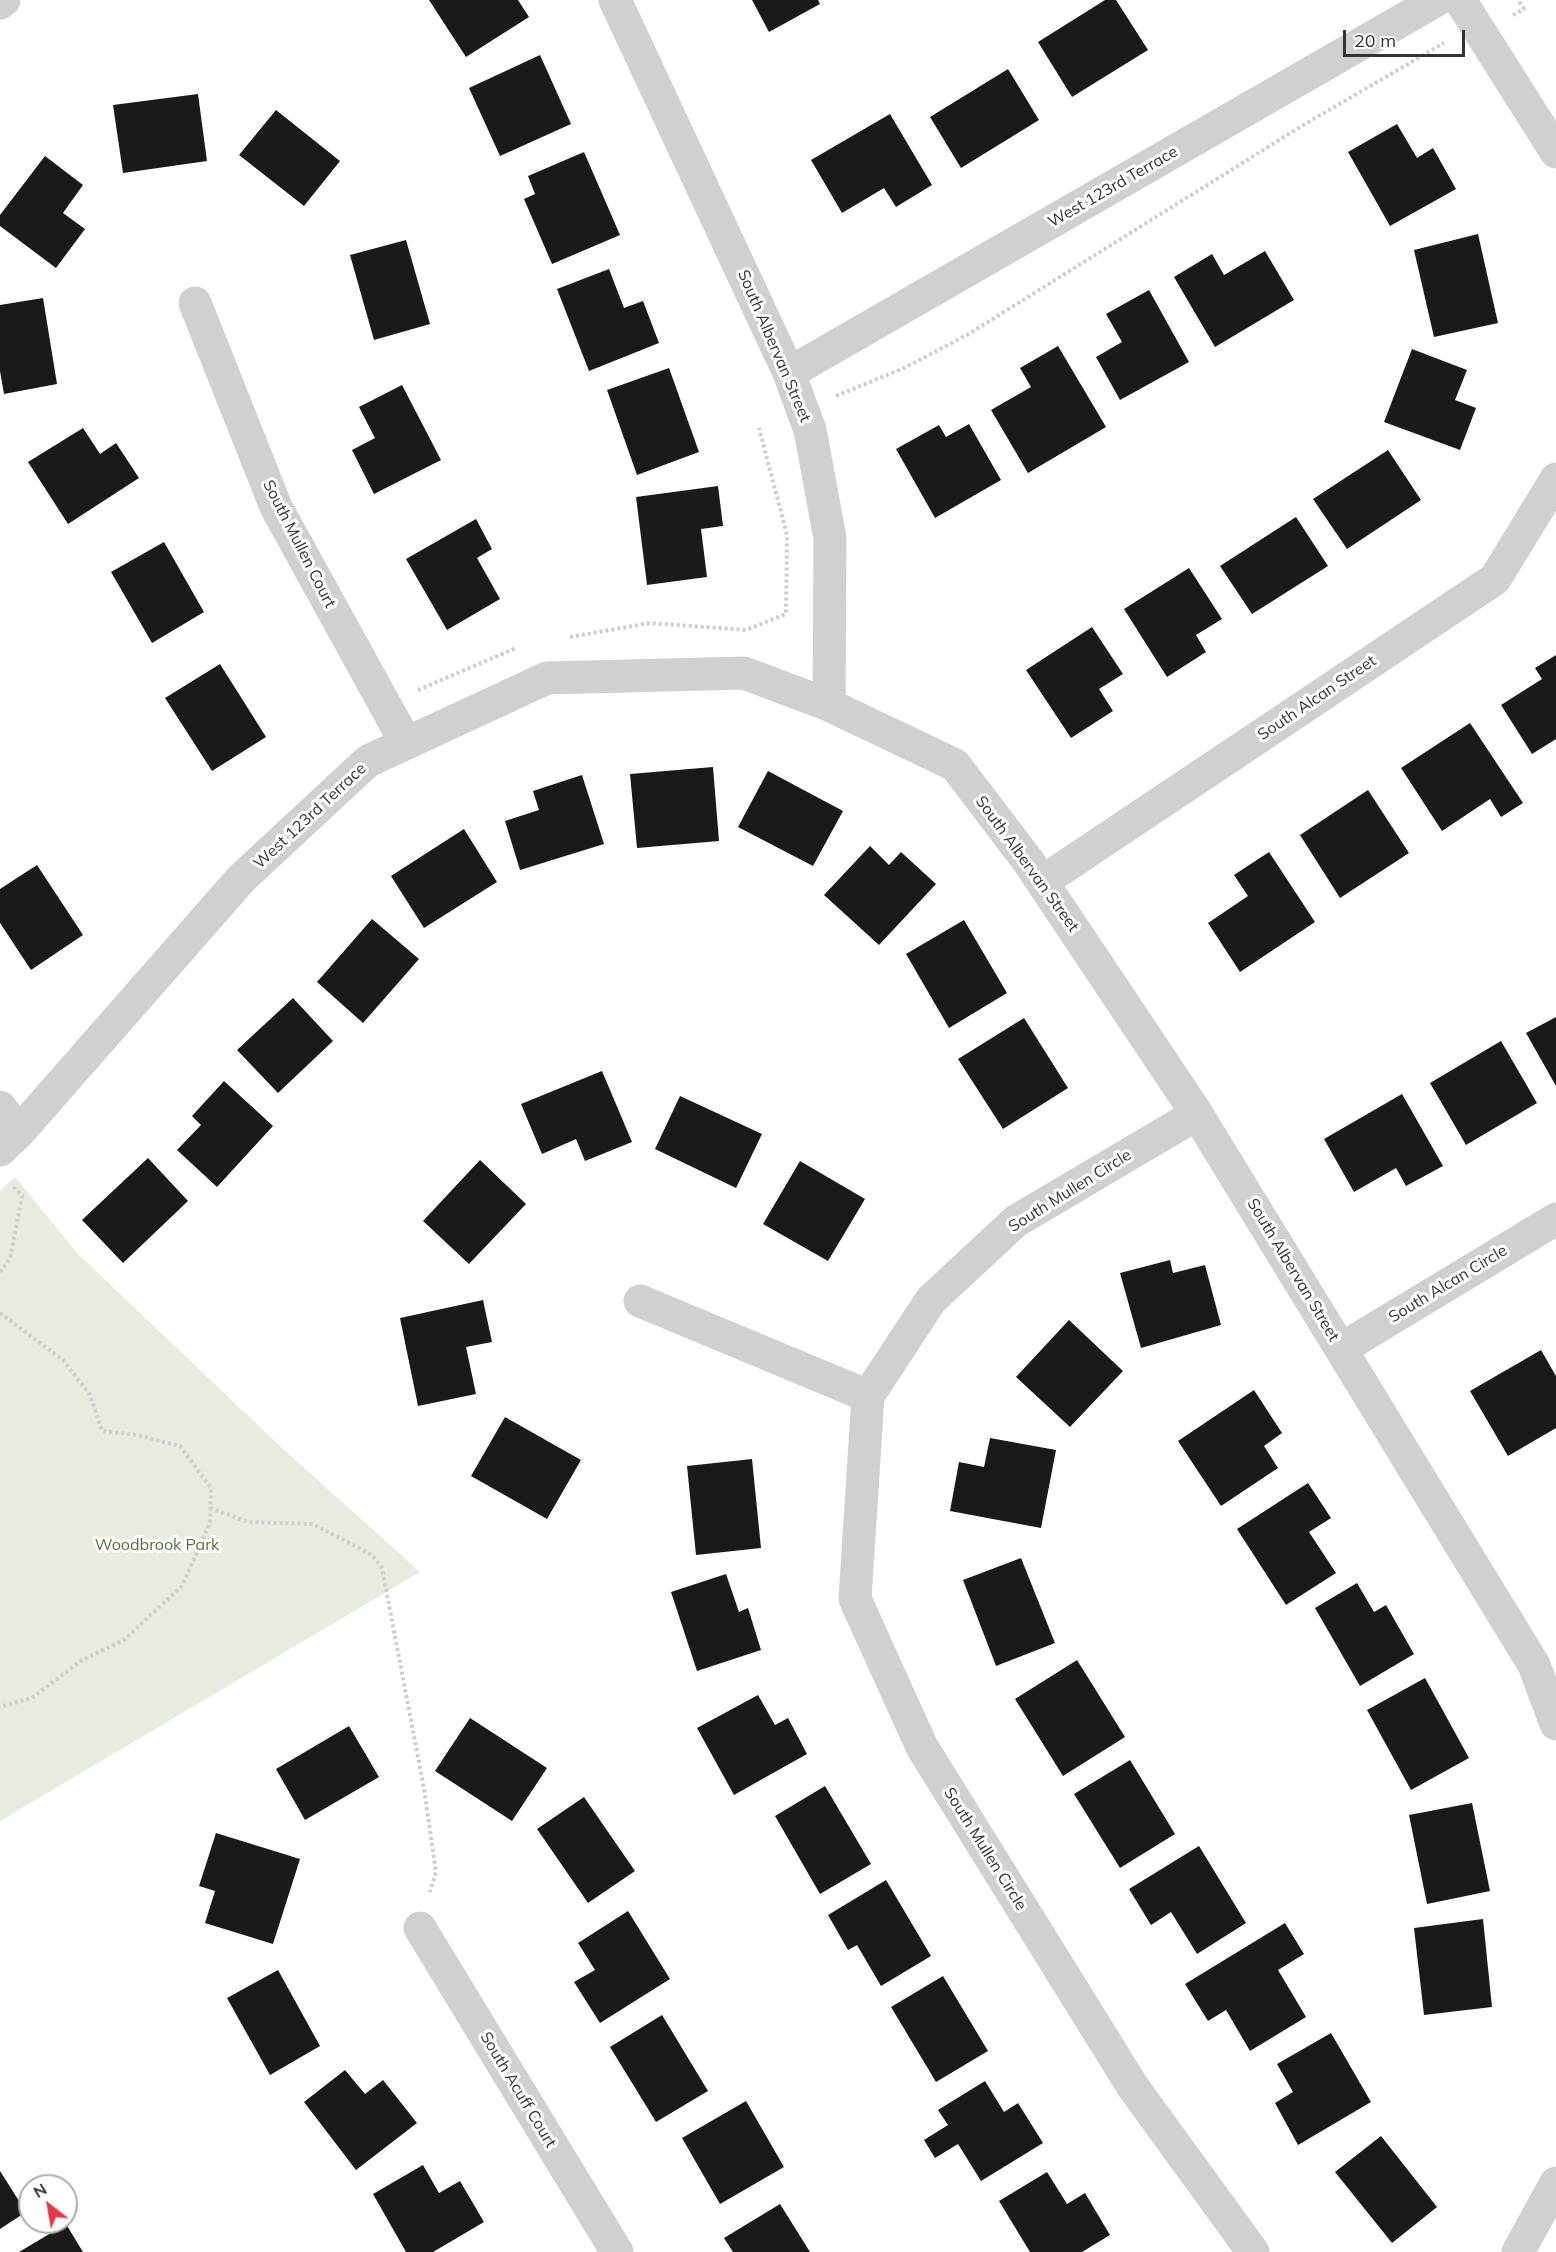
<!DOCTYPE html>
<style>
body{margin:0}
#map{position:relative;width:1556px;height:2252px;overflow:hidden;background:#fff;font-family:Mulish,sans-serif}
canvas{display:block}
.north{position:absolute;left:18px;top:2174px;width:60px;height:60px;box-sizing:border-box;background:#fff;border:2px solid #adadad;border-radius:50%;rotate:329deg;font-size:16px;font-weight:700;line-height:24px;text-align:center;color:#333}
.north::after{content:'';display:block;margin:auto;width:21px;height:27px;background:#e63946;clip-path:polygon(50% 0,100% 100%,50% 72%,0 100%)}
.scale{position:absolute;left:1343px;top:30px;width:122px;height:27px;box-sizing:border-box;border:3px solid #333;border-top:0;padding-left:8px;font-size:18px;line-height:21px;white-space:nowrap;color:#333;-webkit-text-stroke:4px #fff;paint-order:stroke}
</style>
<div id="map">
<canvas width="1556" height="2252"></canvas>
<div class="north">N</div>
<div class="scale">20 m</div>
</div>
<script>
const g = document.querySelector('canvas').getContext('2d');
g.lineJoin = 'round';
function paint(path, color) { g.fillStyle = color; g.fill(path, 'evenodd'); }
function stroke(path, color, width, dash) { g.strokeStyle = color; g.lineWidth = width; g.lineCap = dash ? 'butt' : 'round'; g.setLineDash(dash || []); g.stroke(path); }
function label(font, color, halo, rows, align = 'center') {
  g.font = font + ' Mulish,sans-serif'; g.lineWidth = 6; g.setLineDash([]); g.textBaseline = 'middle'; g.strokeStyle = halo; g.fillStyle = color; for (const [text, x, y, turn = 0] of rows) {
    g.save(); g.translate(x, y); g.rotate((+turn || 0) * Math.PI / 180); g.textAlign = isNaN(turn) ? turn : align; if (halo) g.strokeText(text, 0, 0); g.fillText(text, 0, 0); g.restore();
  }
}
const green = new Path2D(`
 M15 1177 78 1254 282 1448 420 1572 0 1821V1191Z`);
const building = new Path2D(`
 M429 0H518L529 17 466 57Z
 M752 0H818L820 4 769 32Z
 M1105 0H1116L1148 50 1072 97 1038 42Z
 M540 55 571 124 500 156 469 88Z
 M1008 69 1039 120 961 168 930 117Z
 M198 94 207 161 123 173 113 105Z
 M276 110 340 161 304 206 239 155Z
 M890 114 932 185 896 207 884 188 842 213 811 160Z
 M1397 124 1417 158 1433 148 1456 189 1390 226 1348 152Z
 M584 152 620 235 552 264 524 199 535 194 528 176Z
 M45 156 83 185 63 213 85 229 56 268 0 226V215Z
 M1478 234 1498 323 1434 337 1414 250Z
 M406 240 430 324 374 340 350 255Z
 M1265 251 1294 300 1215 347 1174 277 1212 254 1224 275Z
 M609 269 624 308 643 301 659 343 589 371 557 289Z
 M1149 290 1189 362 1120 400 1096 357 1122 342 1106 314Z
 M43 298 57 384 4 394 0 371V305Z
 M1058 346 1106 427 1028 473 991 410 1031 387 1020 368Z
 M1412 349 1467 370 1455 400 1476 408 1460 450 1384 422Z
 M669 368 699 452 637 475 607 390Z
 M402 385 441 460 374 494 352 450 375 438 359 407Z
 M969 424 1001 480 935 518 896 449 939 425 946 437Z
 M83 428 100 454 116 443 139 478 68 524 28 462Z
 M1388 450 1421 500 1347 549 1313 499Z
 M718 486 723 526 701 529 707 577 647 585 636 497Z
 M1296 517 1328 566 1252 614 1220 566Z
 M476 519 492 549 477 558 500 599 447 630 406 559Z
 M164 542 204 612 152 643 111 572Z
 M1189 568 1222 619 1196 635 1206 652 1167 677 1124 609Z
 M1092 627 1123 674 1099 689 1113 711 1071 738 1026 670Z
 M1556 655V739L1532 754 1501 705 1542 679 1535 668Z
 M220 664 266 737 212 771 165 698Z
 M1470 723 1523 803 1501 817 1490 799 1442 831 1401 768Z
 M713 767 719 841 637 848 630 774Z
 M768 771 843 811 813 866 738 827Z
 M582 775 604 844 520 870 505 821 539 810 533 791Z
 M1368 790 1409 853 1340 898 1300 835Z
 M464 829 497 882 424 928 391 876Z
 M870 846 889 865 901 852 936 884 879 945 824 895Z
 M1269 852 1315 922 1240 972 1208 923 1248 896 1234 875Z
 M37 865 83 935 31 970 0 923V889Z
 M372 919 419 959 363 1023 317 982Z
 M964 920 1007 993 949 1028 906 954Z
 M293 998 333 1041 278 1093 237 1050Z
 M1556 1017V1086L1526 1033Z
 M1024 1018 1068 1088 1003 1129 958 1059Z
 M1501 1041 1537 1103 1466 1145 1430 1083Z
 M602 1071 632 1142 585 1161 576 1139 542 1154 521 1104Z
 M224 1081 273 1126 217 1187 177 1150 201 1125 192 1116Z
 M1402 1094 1443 1166 1406 1186 1396 1168 1354 1192 1324 1139Z
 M680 1096 762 1134 736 1188 655 1149Z
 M148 1158 188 1201 123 1263 82 1220Z
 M480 1160 526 1204 469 1264 423 1221Z
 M800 1161 865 1199 828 1261 763 1224Z
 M1170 1260 1173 1273 1205 1265 1221 1325 1141 1348 1120 1273Z
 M483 1300 492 1342 466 1347 476 1394 418 1406 400 1318Z
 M1069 1320 1123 1371 1070 1427 1016 1377Z
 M1541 1350 1556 1376V1428L1508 1456 1470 1391Z
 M1254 1390 1282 1433 1264 1446 1278 1468 1221 1506 1178 1441Z
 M505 1417 581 1460 547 1519 471 1476Z
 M990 1438 1056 1450 1041 1528 950 1511 959 1462 984 1467Z
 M752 1459 761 1548 696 1555 687 1466Z
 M1308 1483 1331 1518 1309 1532 1336 1573 1286 1605 1237 1529Z
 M1021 1558 1055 1643 996 1666 963 1580Z
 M726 1574 739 1612 748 1608 761 1650 697 1671 671 1592Z
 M1357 1583 1374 1612 1386 1605 1414 1654 1360 1686 1315 1608Z
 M1077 1660 1125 1737 1063 1776 1015 1699Z
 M1425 1678 1469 1758 1411 1790 1367 1710Z
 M758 1695 775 1725 788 1718 807 1754 734 1795 697 1728Z
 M470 1718 547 1768 512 1821 435 1771Z
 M349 1726 379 1777 305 1820 276 1769Z
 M1130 1760 1175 1834 1120 1868 1074 1794Z
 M825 1786 871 1864 820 1894 775 1816Z
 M584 1797 635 1871 588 1903 537 1829Z
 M1472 1803 1490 1891 1427 1904 1409 1815Z
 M216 1833 300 1859 273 1944 205 1923 215 1891 199 1886Z
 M1199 1846 1246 1923 1197 1954 1171 1912 1151 1925 1129 1889Z
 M886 1880 931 1956 881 1986 857 1945 848 1950 828 1915Z
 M628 1911 670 1979 600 2023 574 1982 595 1970 578 1943Z
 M1483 1919 1492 2007 1424 2015 1414 1928Z
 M1285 1923 1304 1954 1278 1970 1306 2017 1250 2051 1226 2010 1208 2021 1185 1984Z
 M278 1970 320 2046 270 2075 227 1998Z
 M943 1976 988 2051 936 2082 891 2007Z
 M662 2015 708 2091 656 2122 610 2047Z
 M1331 2033 1371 2102 1298 2145 1275 2103 1293 2092 1277 2064Z
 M345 2070 365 2094 383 2080 417 2123 356 2170 304 2102Z
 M985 2081 1004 2112 1018 2103 1043 2143 981 2181 958 2144 935 2158 924 2140 948 2125 938 2110Z
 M746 2101 784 2167 720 2204 682 2138Z
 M1381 2136 1437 2207 1392 2243 1335 2172Z
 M423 2165 439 2193 460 2181 484 2222 433 2252H406L373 2194Z
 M0 2171 26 2212 0 2229Z
 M1047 2172 1067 2204 1085 2193 1110 2235 1082 2252H1030L999 2201Z
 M780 2204 810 2252H733L724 2238Z
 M66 2224 83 2252H19Z`);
const path = new Path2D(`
 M1513 15 1524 9 1518 0
 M836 396 904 368 967 335 1300 127 1444 43
 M570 637 650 623 746 630 786 614 787 535 759 428
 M418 690 516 648
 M0 1272 10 1259 22 1196 12 1185
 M0 1313 63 1360 90 1395 102 1431 137 1435 180 1446 211 1488 210 1523 182 1586 124 1640 82 1660 32 1698 0 1707
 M210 1508 248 1522 313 1524 372 1555 382 1568 424 1789 436 1872 430 1892`);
const minor = new Path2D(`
 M615 0 789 373 810 430 830 538 829 705
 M1460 0 1556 152
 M0 3 4 0
 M195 303 276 507 406 743
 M789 373 1437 0
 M1042 882 1495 579 1556 479
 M0 1107 19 1132
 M1197 1114 1016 1221 931 1300 868 1396 855 1599 922 1747 1133 2087 1253 2252
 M0 1150 19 1132 241 879 368 761 547 678 744 673 829 705 955 765 1028 861 1197 1114 1534 1665 1556 1724
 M640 1301 868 1396
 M1341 1349 1556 1219
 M420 1928 617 2252
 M1518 2252 1556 2183`);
const streetNames = [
 ["West 123rd Terrace",1113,187,-30],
 ["South Albervan Street",774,346,67],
 ["South Mullen Court",299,544,63],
 ["South Alcan Street",1317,698,-34],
 ["West 123rd Terrace",310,816,-43],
 ["South Albervan Street",1027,864,54],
 ["South Mullen Circle",1070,1191,-32],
 ["South Albervan Street",1293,1270,59],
 ["South Alcan Circle",1448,1284,-31],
 ["South Mullen Circle",985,1849,58],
 ["South Acuff Court",518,2090,59]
];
const parkNames = [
 ["Woodbrook Park",157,1545]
];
paint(green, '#e6ecdf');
paint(building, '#1a1a1a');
stroke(path, '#cdcdcd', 4, [3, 3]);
stroke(minor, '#d0d0d0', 33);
label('16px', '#333', '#fff', streetNames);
label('16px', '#56703f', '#fff', parkNames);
</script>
